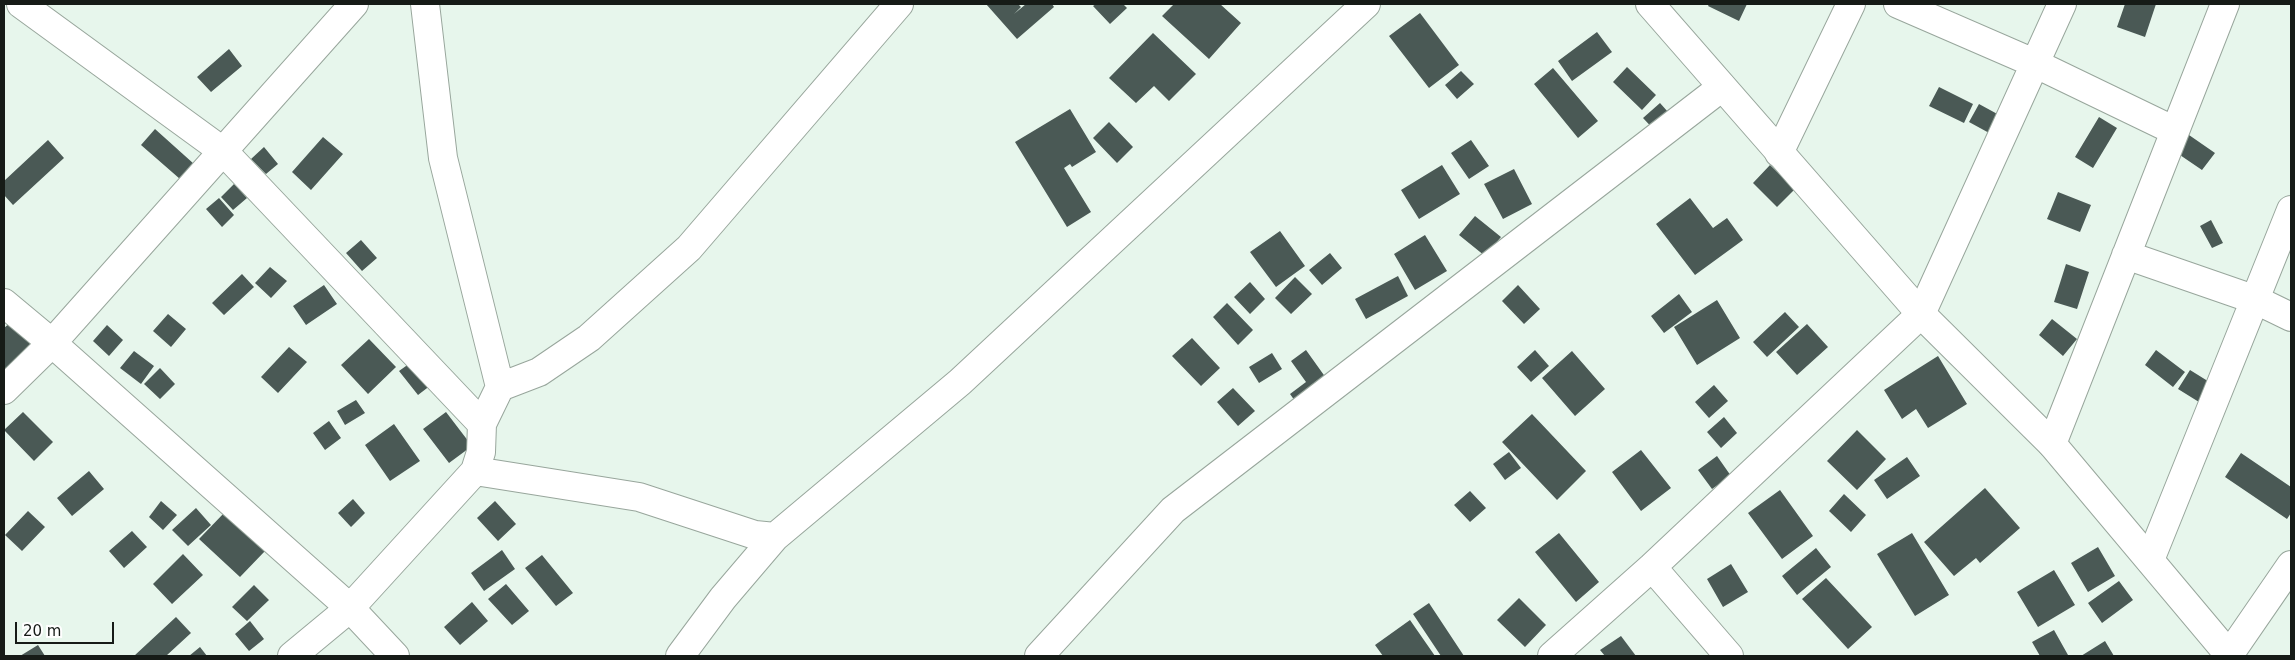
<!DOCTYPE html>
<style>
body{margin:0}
#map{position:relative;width:2295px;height:660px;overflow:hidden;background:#e7f6ec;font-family:"DejaVu Sans",sans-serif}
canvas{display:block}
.frame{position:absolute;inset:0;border:5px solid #161b17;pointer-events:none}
.scale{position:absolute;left:15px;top:622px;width:99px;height:22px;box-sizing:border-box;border:2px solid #161b17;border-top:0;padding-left:6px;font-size:15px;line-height:18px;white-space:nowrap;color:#161b17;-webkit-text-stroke:4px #fefefe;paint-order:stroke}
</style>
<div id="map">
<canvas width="2295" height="660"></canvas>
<div class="frame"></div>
<div class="scale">20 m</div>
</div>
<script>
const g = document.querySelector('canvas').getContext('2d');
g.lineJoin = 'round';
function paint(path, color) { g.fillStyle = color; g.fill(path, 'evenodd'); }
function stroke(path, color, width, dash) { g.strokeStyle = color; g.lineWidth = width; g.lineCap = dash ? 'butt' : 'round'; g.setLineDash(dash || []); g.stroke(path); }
const building = new Path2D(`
 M986 4H1018L1021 7 1014 14 1026 4H1052L1054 7 1017 39Z
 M1096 4H1123L1127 8 1110 24 1093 6Z
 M1174 4H1220L1241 23 1209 59 1162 16Z
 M1709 4H1747L1739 21 1708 6Z
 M2125 4H2156L2145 37 2117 27Z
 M1420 13 1459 65 1429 88 1389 36Z
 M1597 32 1612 52 1572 81 1558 61Z
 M1153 33 1196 74 1169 101 1154 86 1136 103 1109 78Z
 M229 49 242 66 211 92 197 77Z
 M1627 67 1656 95 1642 110 1613 82Z
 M1553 68 1598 121 1578 138 1534 84Z
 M1461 71 1474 84 1457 99 1445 85Z
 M1939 87 1973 104 1964 123 1929 106Z
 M1660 103 1676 121 1659 135 1643 118Z
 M1979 104 2001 116 1991 134 1969 122Z
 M1070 109 1096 152 1072 167 1070 164 1064 168 1091 212 1067 227 1015 142Z
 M2099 117 2117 128 2093 168 2075 157Z
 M1109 122 1133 147 1117 163 1093 138Z
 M155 129 194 164 180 179 141 145Z
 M2189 135 2215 153 2202 170 2177 153Z
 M323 137 343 154 311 190 292 172Z
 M48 140 64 158 13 205 4 195V181Z
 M1471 140 1489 166 1469 179 1451 153Z
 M264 147 278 164 266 174 251 159Z
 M1442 165 1460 194 1419 219 1401 190Z
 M1770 165 1795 189 1777 207 1753 183Z
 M1514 169 1532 204 1503 219 1484 184Z
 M234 184 247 198 233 210 221 197Z
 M2058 192 2091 205 2080 232 2047 219Z
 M219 198 234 215 222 227 206 209Z
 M1690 198 1713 228 1727 218 1743 240 1695 275 1656 224Z
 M1475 216 1501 237 1485 256 1459 235Z
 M2211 220 2223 243 2212 248 2200 226Z
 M1280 231 1305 266 1276 287 1250 252Z
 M1425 235 1447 271 1415 290 1394 254Z
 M361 240 377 258 362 271 346 253Z
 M1330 253 1342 268 1322 285 1309 270Z
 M2066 264 2089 272 2077 309 2054 302Z
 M270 267 287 281 271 298 255 283Z
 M242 274 254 287 224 315 212 303Z
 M1398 276 1408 296 1366 319 1355 299Z
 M1295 277 1312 294 1291 314 1275 298Z
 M1250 282 1265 299 1250 314 1234 297Z
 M324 285 337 304 306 325 293 306Z
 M1518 285 1540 309 1524 324 1502 301Z
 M1679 294 1692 312 1664 333 1651 316Z
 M1717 300 1740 338 1697 365 1674 327Z
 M1227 303 1253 330 1238 345 1213 317Z
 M1785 312 1799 327 1767 357 1753 342Z
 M168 314 186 329 171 347 153 331Z
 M2052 319 2077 339 2063 356 2039 335Z
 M11 322 33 347 4 375V328Z
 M1807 324 1828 347 1797 375 1776 352Z
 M107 325 123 340 109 356 93 341Z
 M1192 338 1220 368 1201 386 1172 356Z
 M369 339 396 367 368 394 341 365Z
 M289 347 307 362 278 393 261 377Z
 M1306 350 1331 385 1300 408 1290 394 1306 382 1291 361Z
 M1535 350 1549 366 1531 382 1517 367Z
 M2156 350 2185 372 2173 387 2145 365Z
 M134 351 154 366 141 384 120 368Z
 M1572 351 1605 389 1575 416 1542 378Z
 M1272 353 1282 369 1259 383 1249 367Z
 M1938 356 1967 404 1928 428 1916 409 1902 419 1884 390Z
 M413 361 431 385 418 395 399 371Z
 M160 368 175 384 160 399 144 384Z
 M2190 370 2219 388 2207 407 2178 389Z
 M1714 385 1728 401 1709 418 1695 402Z
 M1233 388 1255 411 1238 426 1217 402Z
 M356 400 365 413 345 425 337 411Z
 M23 412 53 442 34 461 4 430Z
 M446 412 472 446 449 463 423 429Z
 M1532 414 1586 471 1557 500 1502 442Z
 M1724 417 1737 433 1721 448 1707 432Z
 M329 421 341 438 325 450 313 433Z
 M394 424 420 461 390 481 365 445Z
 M1857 430 1886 459 1857 490 1827 461Z
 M1641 450 1671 488 1641 511 1612 472Z
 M1509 452 1521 468 1505 480 1493 464Z
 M2241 453 2291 487V513L2287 519 2225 477Z
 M1717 456 1731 476 1712 489 1698 470Z
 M1907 457 1920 476 1887 499 1874 480Z
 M89 471 104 489 72 516 57 498Z
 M1985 488 2020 528 1980 563 1976 558 1954 576 1924 542Z
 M1780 490 1813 536 1782 559 1748 513Z
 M1470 491 1486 508 1470 522 1454 505Z
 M1844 494 1866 515 1851 532 1829 511Z
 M353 499 365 513 351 527 338 513Z
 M161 501 177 515 163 530 149 517Z
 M495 501 516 524 498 541 477 518Z
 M196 508 211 525 188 546 172 530Z
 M28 511 45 527 22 551 5 535Z
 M224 513 265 551 240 577 199 539Z
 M132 531 147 547 124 568 109 551Z
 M1559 533 1599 582 1576 602 1535 552Z
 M1912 533 1949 595 1915 616 1877 554Z
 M2098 547 2115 576 2088 592 2071 563Z
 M1816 548 1831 567 1797 595 1782 576Z
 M502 550 515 569 484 591 471 573Z
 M183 554 203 575 172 604 153 584Z
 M542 555 573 593 556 606 525 568Z
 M1731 564 1748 592 1723 607 1707 579Z
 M2054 570 2075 605 2038 627 2017 592Z
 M1826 578 1872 627 1848 649 1802 599Z
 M2119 581 2133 600 2102 623 2088 603Z
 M506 584 529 611 512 625 488 599Z
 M254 585 269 600 247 621 232 607Z
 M1519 598 1546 625 1525 647 1497 620Z
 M472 602 488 621 460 645 444 627Z
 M1429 603 1464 656H1441L1413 614Z
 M176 617 191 633 166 656H134Z
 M1410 620 1435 656H1383L1375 645Z
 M250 621 264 639 249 651 235 634Z
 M2054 630 2068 655 2040 656 2032 642Z
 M1621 636 1636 656H1605L1600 650Z
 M2105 641 2114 656H2081Z
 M38 645 45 656H20Z
 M200 647 207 656H189Z`);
const street = new Path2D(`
 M21 4 224 152 482 424
 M1898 4 2034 63 2175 131
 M1779 153 1851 4
 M2126 255 2256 300 2291 317
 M4 303 52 343 350 608 395 656
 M500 387 539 372 589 338 689 248 899 4
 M4 390 52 343 354 4
 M2052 444 2225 4
 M475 471 639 497 755 535 775 537 960 382 1366 4
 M2150 560 2291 210
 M1652 567 1729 656
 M2229 655 2291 565
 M292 656 350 608 475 471 481 452 482 424 500 387 443 158 425 4
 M680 656 723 598 775 537
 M1039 656 1173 510 1722 87
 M1552 656 1652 567 1921 314 2062 4`);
const secondary = new Path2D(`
 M1650 4 1921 314 2052 444 2230 656`);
paint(building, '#4a5955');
stroke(street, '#98a69c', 30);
stroke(secondary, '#98a69c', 30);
stroke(street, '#fff', 28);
stroke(secondary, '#fff', 28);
</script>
